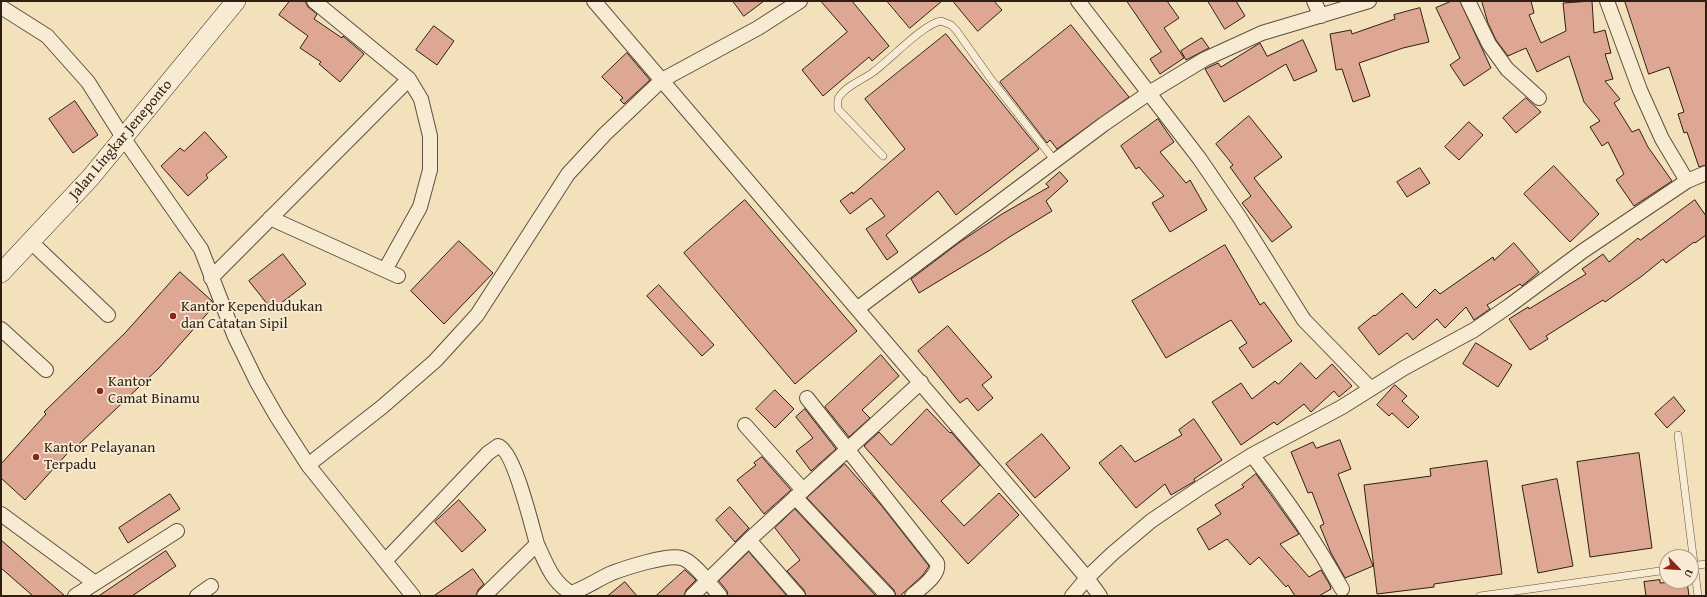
<!DOCTYPE html>
<style>
body{margin:0}
#map{position:relative;width:1707px;height:597px;overflow:hidden;background:#f3e1bc;font-family:"Gentium Book Plus",serif}
canvas{display:block}
.frame{position:absolute;inset:0;border:2px solid #2e1e14;pointer-events:none}
.north{position:absolute;left:1659px;top:549px;width:40px;height:40px;box-sizing:border-box;background:#f7ecd3;border:1px solid #a79a87;border-radius:50%;rotate:115deg;font-size:11px;font-weight:700;line-height:16px;text-align:center;color:#2e1e14}
.north::after{content:'';display:block;margin:auto;width:14px;height:18px;background:#8f2418;clip-path:polygon(50% 0,100% 100%,50% 72%,0 100%)}
</style>
<div id="map">
<canvas width="1707" height="597"></canvas>
<div class="frame"></div>
<div class="north">U</div>
</div>
<script>
const g = document.querySelector('canvas').getContext('2d');
g.lineJoin = 'round';
function paint(path, color) { g.fillStyle = color; g.fill(path, 'evenodd'); }
function stroke(path, color, width, dash) { g.strokeStyle = color; g.lineWidth = width; g.lineCap = dash ? 'butt' : 'round'; g.setLineDash(dash || []); g.stroke(path); }
function label(font, color, halo, rows, align = 'center') {
  g.font = font + ' "Gentium Book Plus",serif'; g.lineWidth = 3.5; g.setLineDash([]); g.textBaseline = 'middle'; g.strokeStyle = halo; g.fillStyle = color; for (const [text, x, y, turn = 0] of rows) {
    g.save(); g.translate(x, y); g.rotate((+turn || 0) * Math.PI / 180); g.textAlign = isNaN(turn) ? turn : align; if (halo) g.strokeText(text, 0, 0); g.fillText(text, 0, 0); g.restore();
  }
}
const building = new Path2D(`
 M290 1H305L308 7 317 14 314 19 342 38 343 36 364 54 340 82 319 64 321 62 300 48 308 36 279 15Z
 M733 1H764L744 16Z
 M821 1H852L889 46 872 61 869 57 823 96 802 70 847 32Z
 M887 1H942L910 28Z
 M953 1H994L1002 10 978 31Z
 M1127 1H1167L1179 18 1164 28 1184 58 1160 74 1150 59 1161 52Z
 M1208 1H1236L1245 16 1225 29Z
 M1452 1H1460L1491 68 1464 86 1450 65 1460 58 1436 8Z
 M1482 1H1531L1534 13 1529 15 1541 43 1566 31 1563 3 1592 1 1594 33 1605 30 1611 53 1605 54 1613 79 1605 81 1620 99 1614 103 1632 132 1639 129 1648 147 1672 181 1634 206 1616 180 1624 174 1608 142 1602 146 1590 127 1600 121 1584 102 1569 56 1537 72 1526 48 1508 56 1496 40 1488 23Z
 M1625 1H1706V165L1699 167 1687 132 1684 133 1678 114 1684 112 1669 67 1649 74Z
 M1420 8 1429 42 1403 48 1359 63 1370 96 1353 102 1342 69 1336 70 1330 34 1351 30 1352 34 1395 19 1394 15Z
 M1071 25 1129 97 1057 149 1050 140 1047 143 1000 82Z
 M434 26 454 41 437 65 416 50Z
 M946 34 1039 149 956 215 938 191 886 235 898 252 887 260 866 229 885 216 871 198 850 214 840 201 852 192 853 194 905 149 865 99Z
 M1202 38 1209 48 1186 60 1181 51Z
 M1303 40 1317 71 1294 81 1286 64 1224 102 1205 69 1218 63 1221 67 1260 43 1267 56Z
 M627 53 650 80 624 104 620 100 623 98 602 77Z
 M1526 98 1541 112 1516 133 1503 118Z
 M75 101 98 135 73 153 49 119Z
 M1249 116 1282 157 1254 178 1292 227 1272 242 1242 203 1251 196 1230 167 1233 165 1216 144Z
 M1158 119 1174 142 1160 152 1186 183 1190 180 1207 210 1170 232 1152 203 1164 196 1139 167 1136 169 1121 146Z
 M1469 122 1483 135 1459 160 1445 147Z
 M205 132 227 157 206 175 208 178 188 196 161 166 180 148 184 151Z
 M1554 166 1599 214 1570 242 1524 194Z
 M1420 168 1430 183 1407 197 1397 182Z
 M1060 172 1068 181 1046 201 1052 211 1011 236 990 250 919 293 911 279 960 242 1002 214 1049 187 1046 184Z
 M745 200 857 331 795 384 684 253Z
 M1695 200 1706 216V235L1695 243 1694 242 1666 263 1663 259 1642 276 1605 302 1603 300 1546 336 1548 339 1530 350 1509 319 1528 307 1529 309 1586 274 1582 269 1603 254 1609 262 1638 238 1640 240Z
 M459 241 493 273 444 324 411 291Z
 M1514 243 1539 272 1522 286 1520 284 1487 305 1490 309 1474 320 1466 307 1445 328 1437 319 1413 340 1407 333 1379 355 1358 328 1374 315 1375 316 1402 293 1416 308 1435 289 1440 294 1493 257 1494 260Z
 M1225 245 1260 305 1264 302 1292 341 1253 368 1239 348 1247 343 1231 320 1166 358 1132 301Z
 M283 254 306 284 272 310 249 281Z
 M180 272 212 301 214 306 159 368 77 446 75 445 25 500 1 478V464L46 414 44 412 125 333Z
 M659 285 714 345 702 356 647 296Z
 M948 326 992 377 982 385 993 398 978 411 967 398 960 403 918 351Z
 M1476 343 1512 365 1498 387 1463 364Z
 M881 355 899 376 862 410 870 418 849 437 825 407Z
 M1301 363 1316 379 1332 364 1352 386 1339 397 1334 391 1311 412 1304 404 1277 425 1274 422 1241 445 1212 402 1241 383 1252 399 1275 381 1278 384Z
 M1395 385 1407 396 1402 401 1419 417 1408 428 1392 413 1389 416 1377 405Z
 M775 390 794 409 775 428 756 409Z
 M1674 397 1685 411 1667 428 1655 414Z
 M805 409 836 449 811 471 796 451 813 438 796 417Z
 M927 409 950 433 951 432 980 465 941 501 964 526 999 493 1019 515 968 564 864 446 879 432 891 445Z
 M1194 419 1222 460 1194 479 1195 481 1171 495 1165 484 1136 508 1099 463 1121 445 1135 462 1182 435 1179 430Z
 M1042 434 1070 468 1035 498 1006 464Z
 M1340 440 1351 469 1338 474 1373 566 1345 578 1331 553 1320 526 1324 524 1312 492 1308 493 1291 452 1313 442 1316 448Z
 M1639 453 1652 548 1590 557 1577 462Z
 M762 457 791 490 764 514 737 480 756 465 754 463Z
 M1487 461 1502 574 1434 584V587L1377 594 1364 485 1431 476 1430 469Z
 M845 464 881 505 929 566 923 575 900 596H896L894 590 807 498Z
 M1256 474 1299 534 1280 544 1309 577 1321 570 1330 585 1331 589 1319 596H1295L1288 585 1286 587 1259 557 1250 565 1227 539 1209 550 1197 529 1221 514 1215 505 1244 487 1242 485Z
 M1557 479 1573 566 1538 573 1522 486Z
 M170 494 180 509 128 543 119 528Z
 M459 500 486 530 462 552 435 522Z
 M730 507 749 528 735 542 716 520Z
 M795 509 876 596H806L804 590 787 571 800 560 775 528Z
 M1 540 65 596H33L1 568Z
 M166 551 176 566 132 596H99Z
 M749 552 787 596H728L727 591 719 581Z
 M473 569 484 584 478 590 476 596H434Z
 M685 570 696 580 686 590 684 596H656Z
 M1660 580V583L1687 581 1689 596H1646L1644 582Z
 M625 582 637 596H608Z`);
const service = new Path2D(`
 M883 156 838 109C838 105 837 100 839 97 846 86 862 80 872 73 889 61 923 24 941 21L951 25 956 30 993 82 1055 161
 M1678 435 1698 596
 M1691 566 1706 564
 M1480 596 1667 570`);
const minor = new Path2D(`
 M314 1 409 79 421 99 430 136V170L420 207 385 270
 M594 1C758 193 923 385 1087 578L1100 596
 M1078 1 1199 158 1240 218 1304 320 1371 389
 M1314 1 1321 16
 M1468 1 1489 44 1507 69 1539 98
 M1607 1 1640 90 1662 139 1687 181
 M1 7 47 36 88 82 124 139 201 249 235 337 257 382 277 417 308 465 413 596
 M270 218 398 276
 M30 241 108 315
 M211 278 409 79
 M858 308 1104 124 1149 93 1205 59 1262 33 1369 1
 M1 329 46 370
 M807 398 937 563C940 576 920 588 912 596
 M745 425 803 490
 M1252 455C1286 498 1316 542 1342 589
 M308 465 382 407 435 361 477 315 568 174 605 134 662 80 758 28 800 1
 M795 497 888 596
 M1 514 95 583
 M749 540 798 596
 M385 561 488 453 498 446C514 450 532 527 537 544
 M75 596 177 531
 M197 596 211 586
 M484 596 537 544C546 563 552 582 571 593 586 588 598 579 612 573 625 568 668 554 681 558 694 561 711 586 720 596
 M692 596 749 540 921 382
 M1072 596 1087 578 1112 554 1151 521 1201 487 1252 455 1342 407 1404 368 1474 330 1509 306 1583 251 1626 222 1687 181 1706 173`);
const secondary = new Path2D(`
 M1 273 91 177 236 1`);
const markers = [
 [173,316,4,"#8f2418"],
 [100,391,4,"#8f2418"],
 [36,457,4,"#8f2418"]
];
const streetNames = [
 ["Jalan Lingkar Jeneponto",121,140,-50]
];
const poiNames = [
 ["Kantor Kependudukan",181,307],
 ["dan Catatan Sipil",181,324],
 ["Kantor",108,382],
 ["Camat Binamu",108,399],
 ["Kantor Pelayanan",44,448],
 ["Terpadu",44,465]
];
paint(building, '#dda794');
stroke(building, '#2e1e14', 1);
stroke(service, '#5f4f3e', 8);
stroke(minor, '#5f4f3e', 16);
stroke(secondary, '#2e1e14', 20);
stroke(service, '#f7ecd3', 7);
stroke(minor, '#f7ecd3', 14);
stroke(secondary, '#f7ecd3', 19);
for (const [x, y, r, color] of markers) { const dot = new Path2D(); dot.arc(x, y, r, 0, 2 * Math.PI); g.fillStyle = color; g.fill(dot); stroke(dot, '#f7ecd3', 1.5); }
label('15px', '#2e1e14', '#f7ecd3', streetNames);
label('15px', '#2e1e14', '#f7ecd3', poiNames, 'left');
</script>
